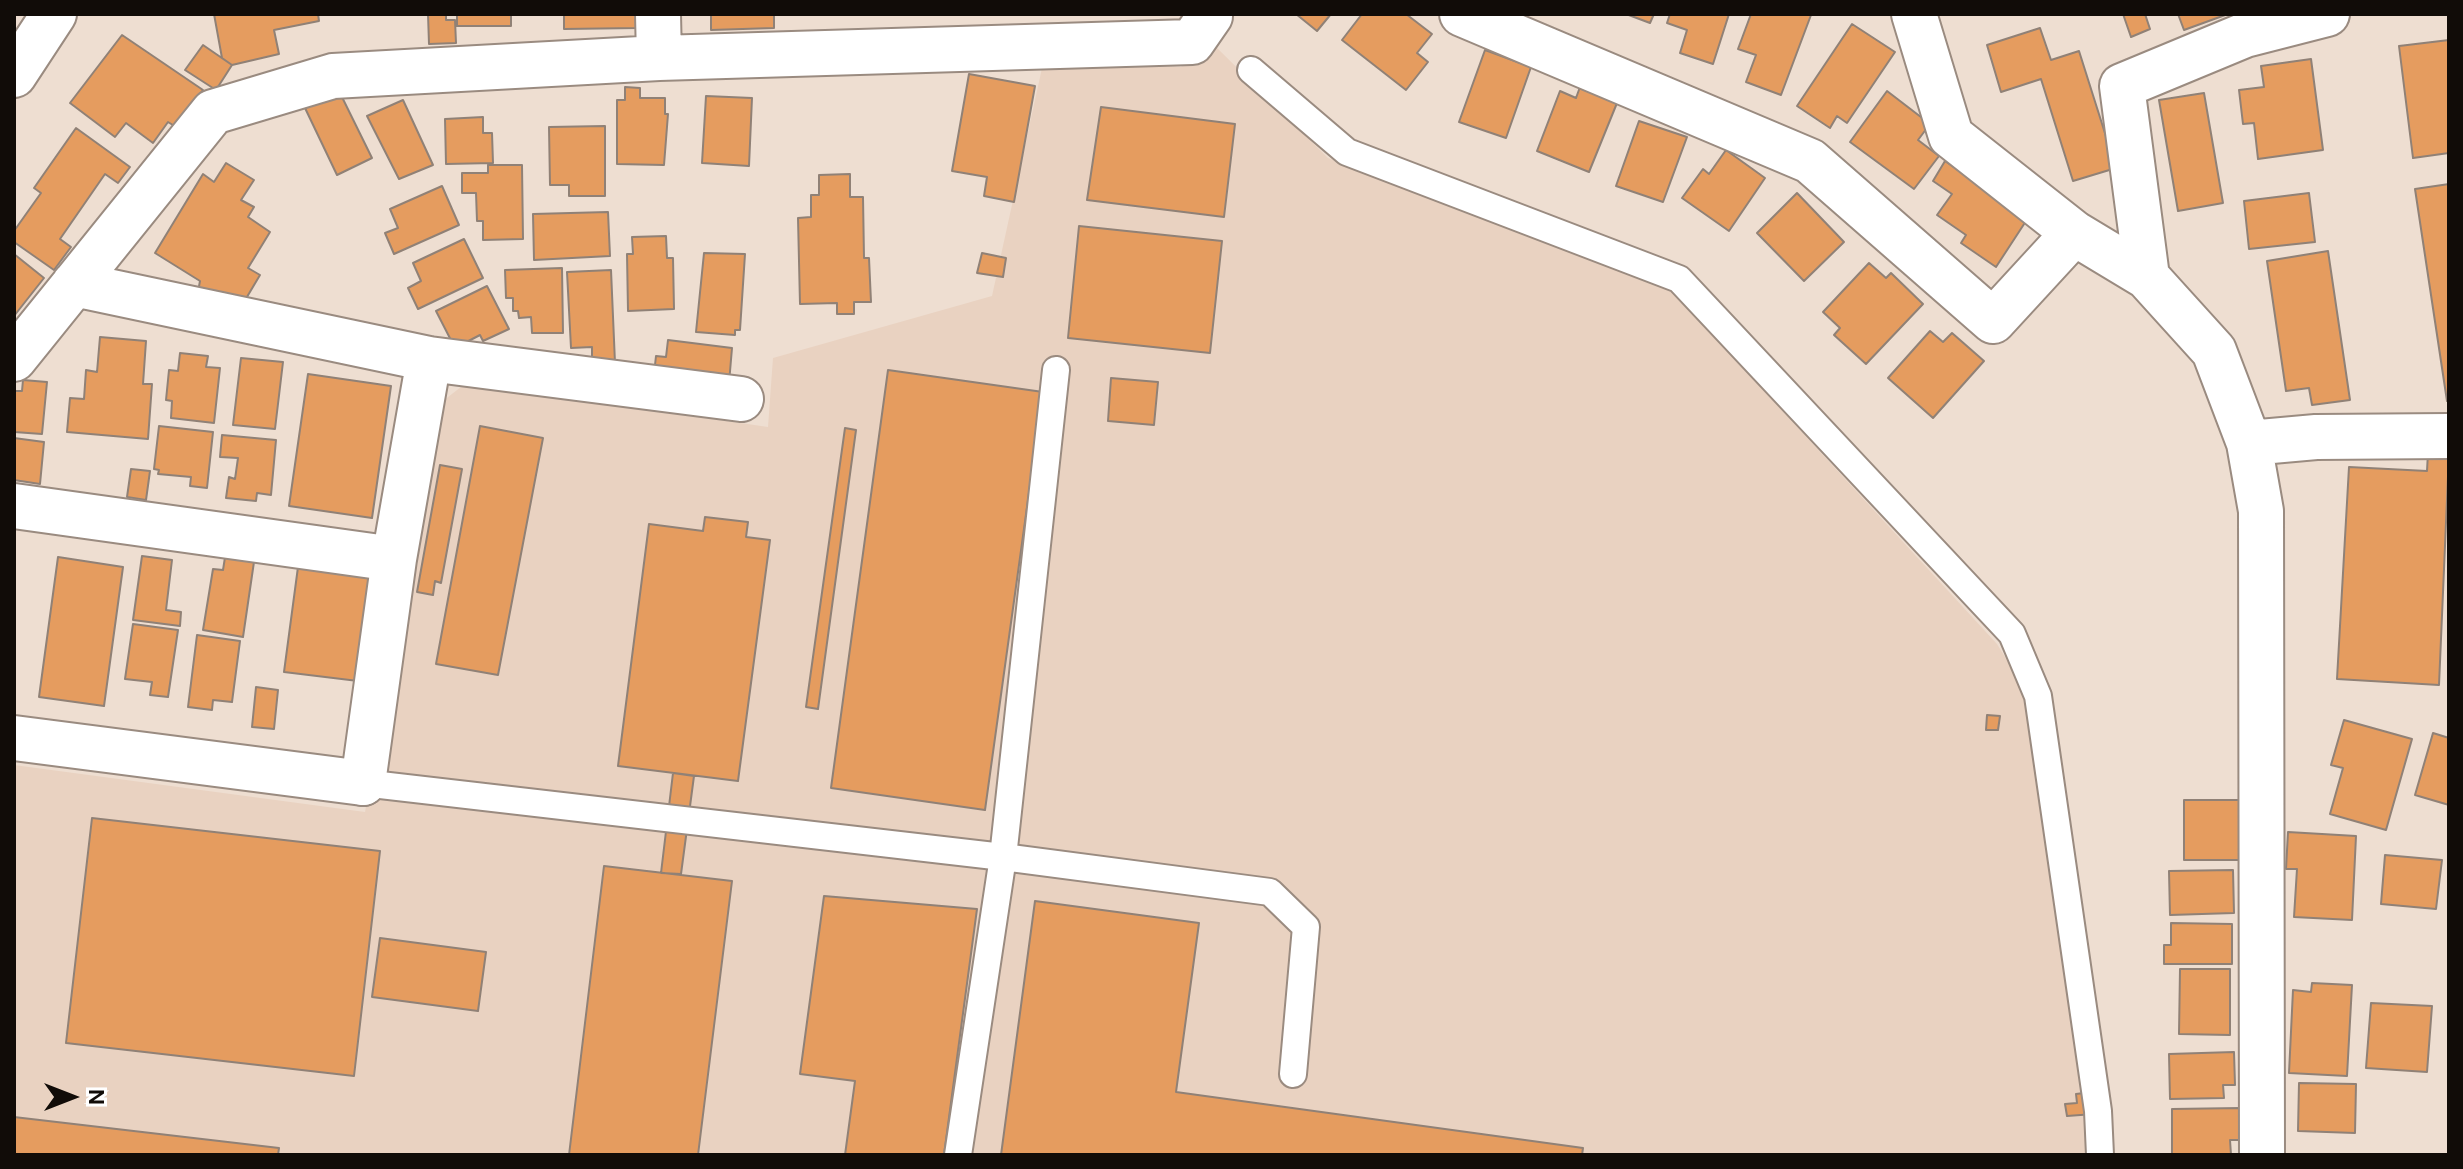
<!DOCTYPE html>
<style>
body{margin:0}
#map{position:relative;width:2463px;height:1169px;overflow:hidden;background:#eeded1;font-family:"DM Sans",sans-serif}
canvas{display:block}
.frame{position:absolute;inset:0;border:16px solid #110c08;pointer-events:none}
.north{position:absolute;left:32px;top:1057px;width:80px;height:80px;-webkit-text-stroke:6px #fff;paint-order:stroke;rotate:90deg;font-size:22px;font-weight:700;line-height:32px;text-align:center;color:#110c08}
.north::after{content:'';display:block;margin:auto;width:28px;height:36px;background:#110c08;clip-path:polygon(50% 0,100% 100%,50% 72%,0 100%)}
</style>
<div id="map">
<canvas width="2463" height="1169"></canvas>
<div class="frame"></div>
<div class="north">N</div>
</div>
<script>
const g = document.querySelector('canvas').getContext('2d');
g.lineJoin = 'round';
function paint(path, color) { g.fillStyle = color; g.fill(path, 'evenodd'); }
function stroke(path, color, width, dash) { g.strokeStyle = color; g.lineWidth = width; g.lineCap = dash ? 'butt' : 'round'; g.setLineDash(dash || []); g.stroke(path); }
const built = new Path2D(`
 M1211 42 1328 158 1672 291 1997 644 2025 690 2084 1110 2086 1155H14V765L365 812 443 401 466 383 768 427 773 358 992 296 1044 59 1181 67Z`);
const building = new Path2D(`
 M214 14H318L319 21 274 30 279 54 232 65 222 58Z
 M428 14H446V20H455L456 43 429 44Z
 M457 14H511V26H457Z
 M564 14H638V28L564 29Z
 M711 14H774V28L711 30Z
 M1296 14H1331L1317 31Z
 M1362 14H1406L1432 34 1417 53 1428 62 1406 90 1342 40Z
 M1626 14H1654L1650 23Z
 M1670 14H1729L1713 64 1680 53 1687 30 1667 23Z
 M1751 14 1811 15 1781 95 1746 82 1756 55 1738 49Z
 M2123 14H2145L2150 29 2131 37Z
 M2178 14H2228L2184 30Z
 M1852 24 1895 52 1847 123 1837 116 1830 128 1797 106Z
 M2040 28 2051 60 2079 51 2116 168 2073 181 2041 79 2001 92 1987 45Z
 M122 35 203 90 176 127 168 122 153 143 126 123 115 137 70 103Z
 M2449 40V153L2413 158 2399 46Z
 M203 45 232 65 216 90 185 70Z
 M1485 50 1531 67 1506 138 1459 122Z
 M2311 59 2323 150 2258 159 2254 123 2243 124 2239 90 2264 87 2261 66Z
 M969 74 1035 86 1014 202 984 196 987 177 952 171Z
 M625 87 640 88V98H665V114H668L664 165 617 164V100H625Z
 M1580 87 1617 103 1589 172 1537 151 1560 91 1576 98Z
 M339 91 372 158 337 175 305 108Z
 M1887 91 1930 124 1918 140 1939 156 1914 189 1850 142Z
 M2204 93 2223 203 2178 211 2159 100Z
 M706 96 752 98 749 166 702 163Z
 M403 100 433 165 399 179 367 116Z
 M1101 107 1235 124 1224 217 1087 200Z
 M483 117V133H492L493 163 446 164 445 119Z
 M1639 121 1687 137 1663 202 1616 186Z
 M605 126V196H569V185H550L549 127Z
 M76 128 130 167 118 183 105 174 60 239 71 247 54 270 14 242V231L41 193 34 188Z
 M1726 150 1765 178 1729 231 1682 198 1703 169 1709 174Z
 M1945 161 2028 218 1996 267 1961 243 1966 235 1937 215 1952 194 1933 181Z
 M226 163 254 180 241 200 254 207 248 217 270 232 248 268 260 275 241 307 197 297 200 281 155 253 203 174 214 182Z
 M488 165H522L523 239 483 240V221H477L476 193H462V173H488Z
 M850 174V197H863L864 258H869L871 302H854V314H837V303L800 304 798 218 811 217V195H819V175Z
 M2449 184V401H2447L2415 189Z
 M442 186 459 225 394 254 385 233 398 228 390 209Z
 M1797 193 1844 242 1804 281 1757 233Z
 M2309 193 2315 242 2249 249 2244 201Z
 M608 212 610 256 534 260 533 214Z
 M1079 226 1222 241 1210 353 1068 338Z
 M666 236 667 258H673L674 309 628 311 627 254H633L632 237Z
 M464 239 483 278 418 309 408 288 421 281 413 263Z
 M2328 251 2350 400 2312 405 2309 388 2286 391 2267 261Z
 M704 253 745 254 740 330H735V335L696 332Z
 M982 253 1006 258 1003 277 977 273Z
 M14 254 44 278 14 316Z
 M1869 263 1886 278 1891 273 1923 304 1866 364 1834 335 1840 328 1823 312Z
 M562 268 563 333H532L531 317 519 318 518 311H513V298H506L505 270Z
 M611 270 615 363 592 364V347L571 348 567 272Z
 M487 286 509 329 483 341 480 335 455 348 436 311Z
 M1930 331 1943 342 1952 333 1984 361 1933 418 1888 378Z
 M100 337 146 341 143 384H152L148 439 67 432 70 398 84 399 86 370 97 372Z
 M668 340 732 348 729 383 654 374 656 356 666 357Z
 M180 353 208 356 206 367 220 368 214 423 171 418 172 401 166 400 169 370 178 371Z
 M241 358 283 362 275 429 233 425Z
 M888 370 1043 392 985 810 831 788Z
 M308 374 391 386 372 518 289 506Z
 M1111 378 1158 382 1154 425 1108 421Z
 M23 380 47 382 42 434 14 432V391H22Z
 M159 426 213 432 207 488 190 486 191 477 158 474 159 470 154 469Z
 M480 426 543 438 498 675 436 664Z
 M845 428 856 430 818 709 806 707Z
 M222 435 276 440 271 495 257 493 256 501 226 498 229 477 235 479 238 458 220 457Z
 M14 438 44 442 40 484 14 480Z
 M2428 452 2449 453 2439 685 2337 679 2349 467 2427 471Z
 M440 465 462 469 441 583 435 581 433 595 417 592Z
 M131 469 150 471 146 500 127 497Z
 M705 517 748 522 746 537 770 540 738 781 618 766 649 524 703 531Z
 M226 551 255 555 243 637 203 630 213 569 223 570Z
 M142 556 172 560 166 610 181 612 180 626 133 620Z
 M58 557 123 567 104 706 39 697Z
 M298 567 372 576 358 681 284 672Z
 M133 624 178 630 168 697 150 695 152 682 125 679Z
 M197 635 240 641 232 702 213 700 212 710 188 707Z
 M256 687 278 690 274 729 252 727Z
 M1987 715 2000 716 1998 730H1986Z
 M2344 720 2412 739 2386 830 2330 814 2343 768 2331 765Z
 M2433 733 2449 738V805L2415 795Z
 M673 773 694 776 681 874 661 873Z
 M2184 800H2245L2244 860H2184Z
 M92 818 380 851 354 1076 66 1043Z
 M2288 832 2356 836 2352 920 2294 917 2297 869H2286Z
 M2385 855 2442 860 2436 909 2381 904Z
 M604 866 732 881 698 1155H569Z
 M2233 870 2234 913 2170 915 2169 871Z
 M824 896 977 909 944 1155H845L855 1081 800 1074Z
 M1035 901 1199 923 1176 1092 1583 1148 1582 1155H1001Z
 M2171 923 2232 924V964H2164V945H2171Z
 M380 938 486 952 478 1011 372 997Z
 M2180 969H2230V1035L2179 1034Z
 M2312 983 2352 985 2347 1076 2289 1073 2293 990 2311 992Z
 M2371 1003 2432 1006 2427 1072 2366 1068Z
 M2234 1052 2235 1085H2223L2224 1098 2170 1099 2169 1054Z
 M2299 1083 2356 1084 2355 1133 2298 1131Z
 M2092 1092 2094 1114 2067 1116 2065 1104 2077 1103 2076 1094Z
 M2241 1108 2242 1140H2230L2231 1155H2172V1109Z
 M14 1117 279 1148 278 1155H14Z`);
const lane = new Path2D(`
 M1251 70 1347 152 1679 279 2012 634 2038 696 2098 1111 2100 1155
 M363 783 1003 857 1270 892 1306 927 1293 1074
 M958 1155 1003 857 1056 370`);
const street = new Path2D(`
 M658 14 659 58
 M1462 14 1810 161 1993 321 2074 233
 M1914 14 1951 136 2074 233 2147 277
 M74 284 429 359 741 399
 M14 359 213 112 333 76 659 58 1192 42 1210 16 1208 14
 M2249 443 2214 351 2147 277 2122 86 2245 35 2327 14
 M14 506 394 559
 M363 783 394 559 429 359
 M2262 1155 2261 511 2249 443 2316 437 2449 436`);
const secondary = new Path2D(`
 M14 75 54 14
 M14 738 363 783`);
paint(built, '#e9d2c1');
paint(building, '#e59c5f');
stroke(building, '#908176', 2);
stroke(lane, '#9a8b80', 30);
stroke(street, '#9a8b80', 48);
stroke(secondary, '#9a8b80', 48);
stroke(lane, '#fff', 26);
stroke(street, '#fff', 44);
stroke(secondary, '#fff', 44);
</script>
